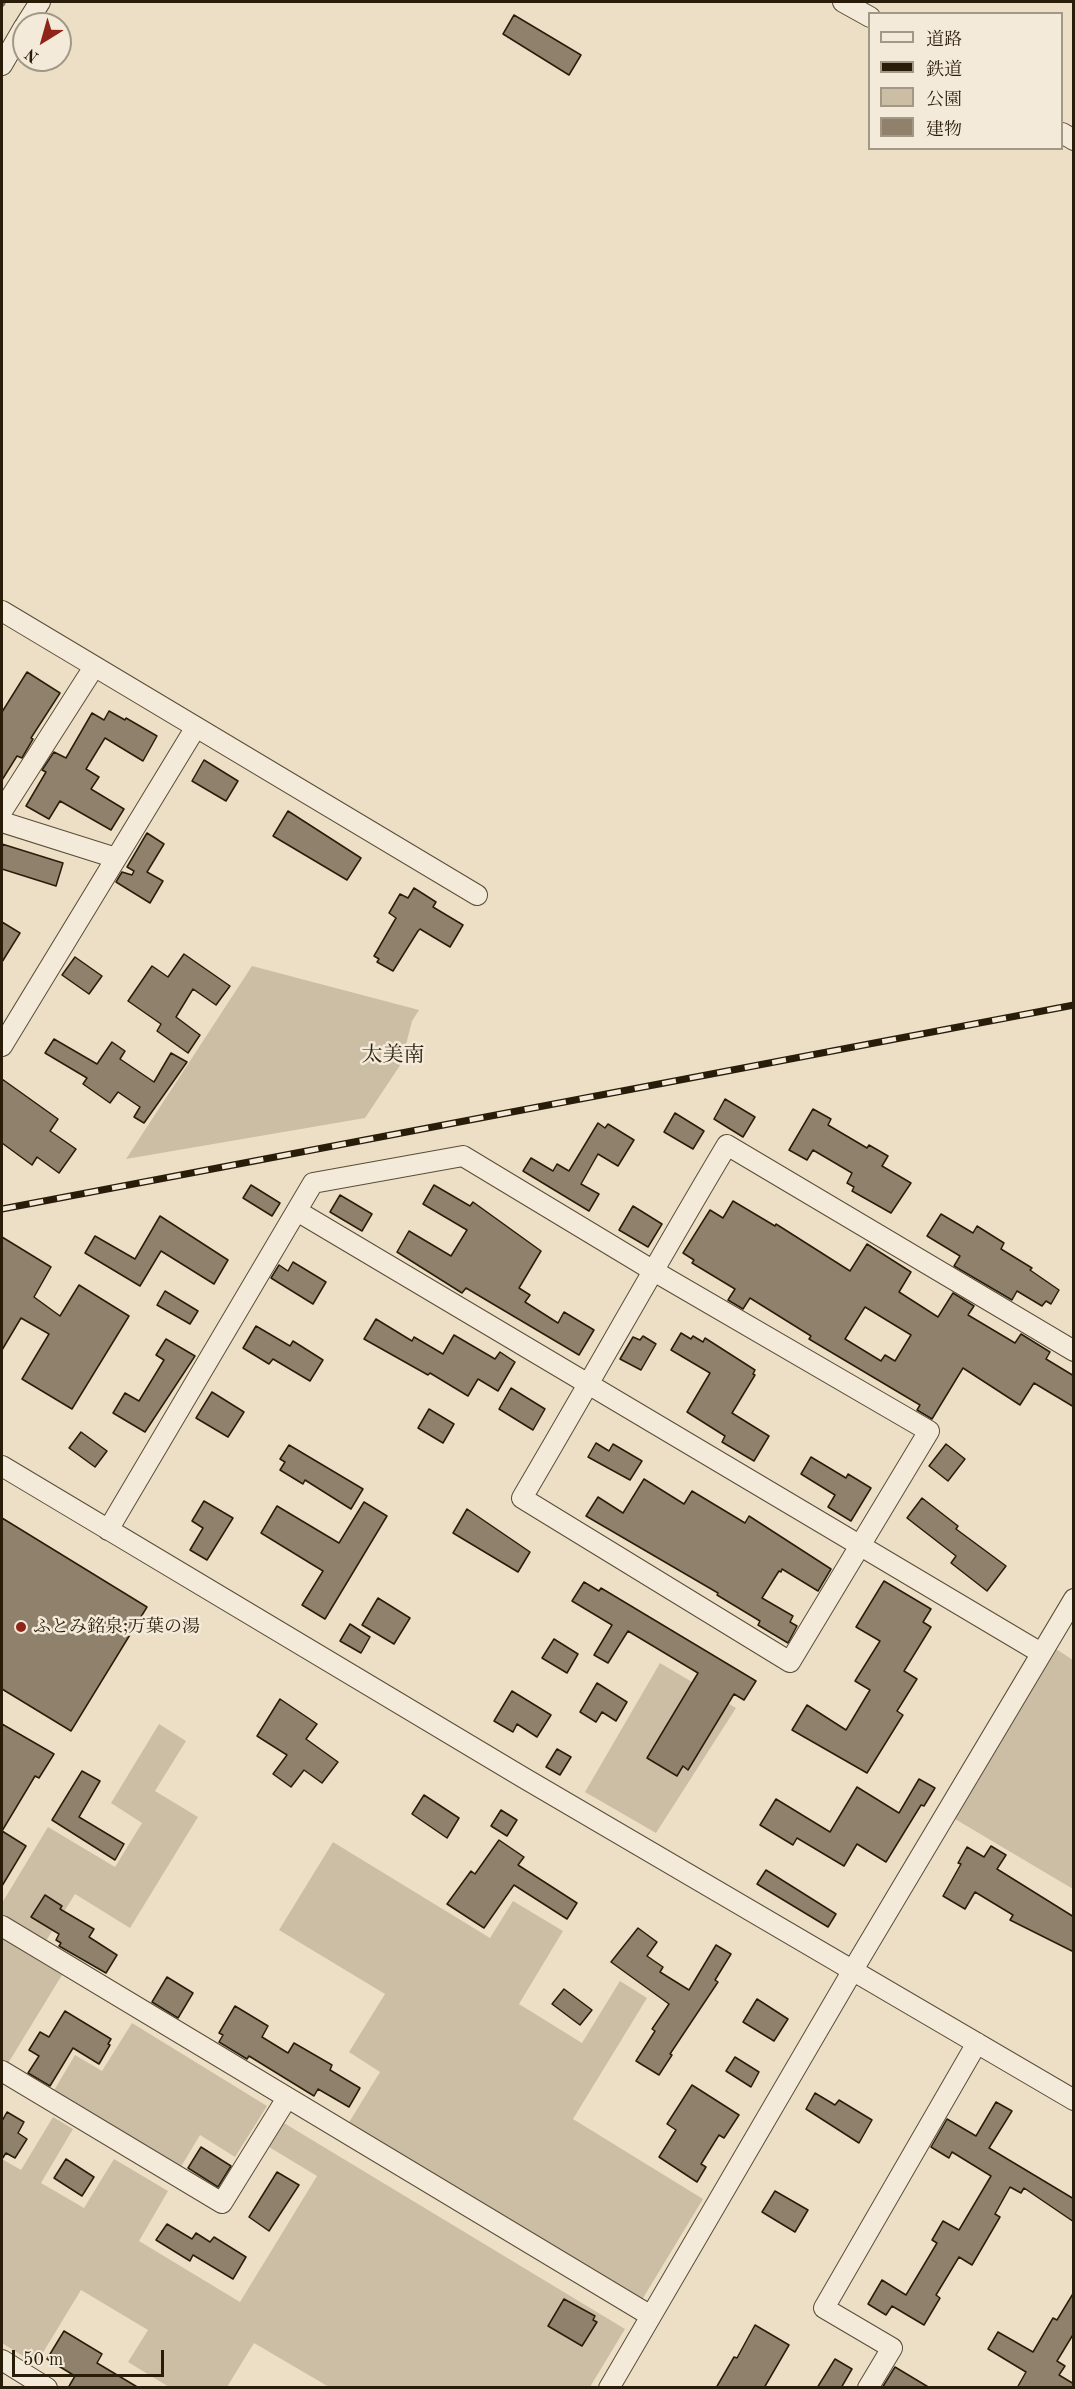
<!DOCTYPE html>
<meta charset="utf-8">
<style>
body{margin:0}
#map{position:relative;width:1075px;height:2389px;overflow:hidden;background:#eddfc5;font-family:"Old Standard TT","Noto Serif JP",serif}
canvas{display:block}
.frame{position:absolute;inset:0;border:3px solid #291c09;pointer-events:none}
.legend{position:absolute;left:868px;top:12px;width:195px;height:138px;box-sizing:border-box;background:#f3ead9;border:2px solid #a29886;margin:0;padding:8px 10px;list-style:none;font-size:18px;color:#291c09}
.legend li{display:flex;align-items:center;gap:12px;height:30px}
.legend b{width:30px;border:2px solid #a29886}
.north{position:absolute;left:12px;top:12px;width:60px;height:60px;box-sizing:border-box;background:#f3ead9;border:2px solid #a29886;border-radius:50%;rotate:217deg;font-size:16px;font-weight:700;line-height:24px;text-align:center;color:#291c09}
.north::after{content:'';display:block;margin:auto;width:21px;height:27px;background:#8f2418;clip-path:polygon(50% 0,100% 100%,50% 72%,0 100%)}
.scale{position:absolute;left:12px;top:2350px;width:152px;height:27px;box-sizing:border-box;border:3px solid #291c09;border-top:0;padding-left:8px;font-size:18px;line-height:21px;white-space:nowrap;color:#291c09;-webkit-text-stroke:4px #f3ead9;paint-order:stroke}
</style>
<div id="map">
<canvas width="1075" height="2389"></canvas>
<div class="frame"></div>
<ul class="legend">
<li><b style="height:8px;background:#f3ead9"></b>道路</li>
<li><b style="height:8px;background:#291c09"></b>鉄道</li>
<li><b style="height:16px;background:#ccbea5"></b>公園</li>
<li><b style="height:16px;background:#8f816b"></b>建物</li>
</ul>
<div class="north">N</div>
<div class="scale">50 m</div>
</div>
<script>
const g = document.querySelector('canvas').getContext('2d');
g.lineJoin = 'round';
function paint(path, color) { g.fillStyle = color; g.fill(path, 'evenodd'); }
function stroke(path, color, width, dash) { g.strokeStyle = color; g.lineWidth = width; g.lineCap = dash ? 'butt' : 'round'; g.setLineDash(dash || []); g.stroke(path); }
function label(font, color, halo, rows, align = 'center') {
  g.font = font + ' "Old Standard TT","Noto Serif JP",serif'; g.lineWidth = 5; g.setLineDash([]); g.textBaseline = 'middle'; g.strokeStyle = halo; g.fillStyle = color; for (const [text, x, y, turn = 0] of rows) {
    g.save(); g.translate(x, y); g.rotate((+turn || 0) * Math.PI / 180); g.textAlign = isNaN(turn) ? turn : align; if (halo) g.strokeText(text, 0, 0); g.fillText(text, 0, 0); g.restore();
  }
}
const green = new Path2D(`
 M252 966 419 1010 412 1021 401 1064 365 1118 126 1159Z
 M1056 1649 1073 1660V1889L955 1819Z
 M660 1663 736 1708 656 1833 585 1792Z
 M159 1724 186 1741 155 1791 198 1817 130 1928 75 1894 46 1941 2 1914V1903L48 1827 115 1867 142 1823 111 1803Z
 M333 1842 490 1938 513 1901 563 1931 519 2004 582 2043 620 1981 647 1998 573 2119 703 2199 640 2303 348 2124 380 2072 349 2052 385 1994 279 1930Z
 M2 1938 62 1975 7 2065 2 2062Z
 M132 2023 267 2106 235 2157 200 2135 179 2170 53 2092 75 2055 102 2071Z
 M53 2117 73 2129 41 2183 84 2208 114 2159 168 2191 139 2241 240 2302 317 2176 269 2147 284 2123 625 2329 590 2387H329L254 2343 227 2387H169L128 2362 148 2330 81 2290 36 2364 2 2343V2159L21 2170Z`);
const stream = new Path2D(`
 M2 4 3 2`);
const building = new Path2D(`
 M514 15 581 55 569 75 503 34Z
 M27 672 60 693 31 738 33 739 22 758 17 756 2 780V712Z
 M109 711 125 720 126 718 157 736 143 761 105 738 86 769 99 777 91 789 124 809 111 830 60 801 49 819 26 806 46 772 42 770 54 752 66 758 92 713 104 720Z
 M204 760 238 781 226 801 192 781Z
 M288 811 361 858 347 880 273 836Z
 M147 833 164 844 147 872 163 881 150 903 116 882 122 872 132 875 134 871 127 867Z
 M2 844 63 863 56 886 2 869Z
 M414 888 436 902 433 907 463 925 450 947 420 929 418 931 393 971 377 962 379 959 374 956 396 918 389 913 400 894 408 898Z
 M2 922 20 933 2 962Z
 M184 954 230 986 216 1005 193 989 176 1017 200 1035 188 1053 157 1031 161 1024 128 1001 152 966 168 977Z
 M75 957 102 976 89 994 62 975Z
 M54 1039 97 1064 112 1042 125 1051 120 1059 154 1082 171 1053 187 1062 144 1123 134 1117 140 1107 118 1092 110 1103 83 1084 87 1078 45 1053Z
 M2 1079 58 1119 50 1131 76 1149 59 1173 37 1157 32 1165 2 1143Z
 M725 1099 755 1117 743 1137 714 1119Z
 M813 1109 831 1119 828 1125 867 1148 869 1145 888 1156 882 1166 911 1183 891 1213 852 1191 854 1187 847 1183 852 1173 813 1150 807 1160 789 1150Z
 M675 1113 704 1131 693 1149 664 1132Z
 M598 1123 605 1128 608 1124 634 1140 618 1166 598 1154 581 1184 599 1194 589 1211 523 1171 531 1158 553 1171 557 1164 569 1171Z
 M251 1185 280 1203 272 1216 243 1198Z
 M434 1185 470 1206 473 1202 541 1251 519 1288 530 1295 525 1302 558 1323 564 1312 594 1330 579 1355 466 1288 462 1293 397 1252 409 1231 451 1256 467 1230 423 1204Z
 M340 1195 372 1214 362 1231 330 1212Z
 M733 1201 775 1226 776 1224 850 1271 867 1244 911 1272 899 1292 938 1317 953 1293 974 1306 968 1315 1015 1343 1021 1334 1050 1352 1046 1359 1074 1376V1407L1034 1383 1020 1405 963 1368 932 1419 917 1410 920 1405 809 1339 811 1336 750 1298 743 1309 728 1300 735 1289 692 1263 694 1260 683 1253 710 1210 723 1218ZM865 1307 911 1335 895 1361 885 1355 881 1361 845 1339Z
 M633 1206 662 1224 648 1247 619 1230Z
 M941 1214 973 1233 977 1226 1004 1243 1001 1249 1032 1268 1030 1270 1059 1290 1051 1304 1046 1301 1042 1306 1017 1291 1012 1300 954 1266 960 1256 927 1236Z
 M160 1216 228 1260 214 1284 161 1251 140 1286 85 1253 95 1236 135 1259Z
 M2 1237 51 1267 34 1297 60 1316 79 1285 129 1316 72 1409 22 1379 49 1334 21 1318 2 1350Z
 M293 1262 326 1282 313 1304 271 1278 279 1265 288 1271Z
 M165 1291 198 1311 190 1324 157 1305Z
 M376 1319 412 1341 414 1337 443 1354 454 1335 495 1359 500 1352 515 1362 498 1391 478 1379 468 1396 430 1373 428 1375 364 1339Z
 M256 1326 290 1346 293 1341 323 1360 310 1381 273 1359 269 1364 243 1348Z
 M681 1333 691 1339 693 1336 703 1342 705 1338 755 1370 753 1374 755 1375 732 1413 769 1436 754 1461 722 1442 725 1436 687 1412 710 1373 671 1350Z
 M643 1336 656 1344 641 1370 620 1359 633 1337 640 1340Z
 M166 1339 195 1356 145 1432 113 1413 125 1393 139 1401 164 1360 156 1355Z
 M511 1388 545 1409 533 1430 499 1409Z
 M212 1392 244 1412 228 1437 196 1418Z
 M429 1409 454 1424 443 1443 418 1428Z
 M81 1432 107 1451 95 1467 69 1448Z
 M596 1443 609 1451 613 1444 642 1461 630 1480 588 1457Z
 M946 1444 965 1459 948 1481 929 1466Z
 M289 1445 363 1489 351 1509 305 1480 303 1484 280 1470 285 1462 280 1459Z
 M811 1457 846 1478 848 1474 871 1488 851 1521 828 1507 835 1495 801 1474Z
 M644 1479 684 1504 692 1491 745 1523 749 1516 831 1569 818 1591 782 1569 781 1572 779 1571 762 1598 793 1616 790 1622 797 1626 788 1643 758 1625 760 1621 717 1595 718 1593 586 1516 598 1497 623 1513Z
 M922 1498 958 1526 956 1529 1006 1566 987 1591 951 1563 956 1556 907 1518Z
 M204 1501 233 1518 207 1560 190 1550 203 1528 192 1521Z
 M364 1502 387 1516 325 1619 302 1605 323 1571 261 1533 277 1506 339 1543Z
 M467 1509 530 1552 518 1572 453 1533Z
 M2 1518 147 1607 71 1731 2 1689Z
 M884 1581 931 1609 923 1622 931 1627 904 1671 917 1679 897 1711 903 1715 867 1773 792 1730 807 1705 846 1730 870 1690 855 1681 880 1641 856 1627Z
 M584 1582 599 1591 601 1588 756 1681 744 1700 734 1694 688 1770 683 1766 677 1776 647 1758 698 1673 628 1631 608 1663 594 1655 612 1625 572 1601Z
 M378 1598 410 1618 394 1644 362 1625Z
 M350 1624 370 1637 361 1653 340 1641Z
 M554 1639 578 1654 567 1673 542 1658Z
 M597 1683 627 1702 616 1721 602 1712 596 1722 580 1712Z
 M512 1691 551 1715 537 1737 517 1724 513 1732 494 1721Z
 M280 1699 317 1724 306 1739 338 1762 322 1783 304 1770 291 1787 273 1774 287 1755 257 1736Z
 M2 1724 54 1754 39 1778 35 1776 2 1831Z
 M557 1749 571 1757 560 1775 546 1767Z
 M82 1771 100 1781 79 1817 124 1844 115 1860 52 1820Z
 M919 1779 935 1788 924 1806 921 1805 886 1862 857 1844 844 1866 797 1838 793 1845 760 1825 776 1799 830 1832 857 1787 899 1813Z
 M424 1795 459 1818 447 1838 412 1814Z
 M501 1810 517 1820 507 1836 491 1826Z
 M2 1831 26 1846 2 1886Z
 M499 1840 524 1857 518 1865 577 1903 567 1919 514 1885 484 1928 447 1904 471 1871 475 1874Z
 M991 1846 1006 1855 997 1869 1074 1917V1952L1010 1920 1013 1915 975 1892 965 1909 943 1896 961 1864 958 1863 967 1847 984 1857Z
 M766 1870 836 1914 828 1927 757 1884Z
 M45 1895 62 1906 60 1909 94 1929 89 1937 117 1955 106 1973 59 1946 61 1943 56 1940 59 1934 31 1917Z
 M638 1928 657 1942 647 1956 663 1967 660 1972 689 1990 716 1945 731 1954 715 1980 718 1982 670 2054 672 2055 659 2075 636 2061 655 2031 652 2029 669 2004 611 1962Z
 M167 1977 193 1993 178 2018 152 2002Z
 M564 1989 592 2010 580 2025 552 2004Z
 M757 1999 788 2019 774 2041 743 2022Z
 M235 2006 268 2026 262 2037 288 2053 294 2043 332 2065 330 2070 360 2088 349 2107 318 2089 314 2096 249 2056 247 2059 219 2042 223 2035 219 2033Z
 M65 2011 111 2039 108 2044 110 2045 99 2064 73 2048 50 2086 28 2073 39 2056 29 2050 40 2032 49 2037Z
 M735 2057 759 2072 751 2087 726 2071Z
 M692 2085 739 2115 724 2138 719 2135 701 2164 706 2167 697 2182 659 2157 676 2130 667 2124Z
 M815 2093 835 2105 839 2100 872 2120 859 2143 806 2109Z
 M996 2102 1012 2111 989 2148 1074 2199V2222L1024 2188 1021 2193 1010 2187 995 2214 1000 2217 972 2265 959 2257 936 2295 940 2298 924 2325 892 2306 886 2315 868 2304 882 2280 906 2295 937 2243 932 2240 943 2221 959 2230 991 2176 952 2152 949 2158 931 2147 947 2119 976 2136Z
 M7 2112 24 2122 18 2133 27 2139 15 2158 6 2153 2 2159V2121Z
 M201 2147 231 2166 218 2187 188 2168Z
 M66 2159 94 2177 82 2196 54 2178Z
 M277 2172 299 2185 269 2231 249 2217Z
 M775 2191 808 2210 795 2232 762 2212Z
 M167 2224 192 2239 196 2233 210 2242 214 2237 246 2257 233 2279 193 2255 190 2261 156 2240Z
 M1074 2292V2333L1057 2361 1065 2366 1059 2375 1074 2384V2388H1017L1026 2372 988 2349 998 2332 1033 2352 1053 2318 1057 2320Z
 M564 2299 595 2316 593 2320 597 2322 582 2346 548 2326Z
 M755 2325 789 2345 764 2388H716L734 2357 737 2358Z
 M64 2331 102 2354 97 2363 139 2388H68L75 2376 47 2359Z
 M835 2359 852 2369 841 2388H817Z
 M895 2367 930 2388H882Z`);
const minor = new Path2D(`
 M843 2 870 17
 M26 24 40 2
 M2 65 24 27
 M1062 133 1074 140
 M2 611 477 895
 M2 811 94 667
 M2 822 116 858
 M2 1046 196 727
 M297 1211 1041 1653
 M2 1466 524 1778 1074 2100
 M108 1530 313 1183 463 1156 652 1270 929 1431 790 1662 522 1498C591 1381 657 1262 727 1145L1074 1351
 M2 1926 651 2316
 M2 2071 222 2203 287 2098
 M2 2360 47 2388
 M609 2388 860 1958 1074 1599
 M868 2388 892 2348 824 2308 977 2043`);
const rail = new Path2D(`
 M2 1209 1074 1005`);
const markers = [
 [21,1627,6,"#8f2418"]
];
const poiNames = [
 ["ふとみ銘泉;万葉の湯",33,1627]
];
const quarterNames = [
 ["太美南",393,1055]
];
paint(green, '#ccbea5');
stroke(stream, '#766953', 6);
paint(building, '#8f816b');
stroke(building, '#291c09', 1.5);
stroke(minor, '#5a4d38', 22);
stroke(minor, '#f3ead9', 20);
stroke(rail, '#291c09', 7);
stroke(rail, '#f3ead9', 4.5, [14]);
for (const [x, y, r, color] of markers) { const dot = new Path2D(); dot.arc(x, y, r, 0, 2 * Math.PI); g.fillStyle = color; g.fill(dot); stroke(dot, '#f3ead9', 2); }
label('18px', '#291c09', '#f3ead9', poiNames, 'left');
label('21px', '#291c09', '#f3ead9', quarterNames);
</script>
